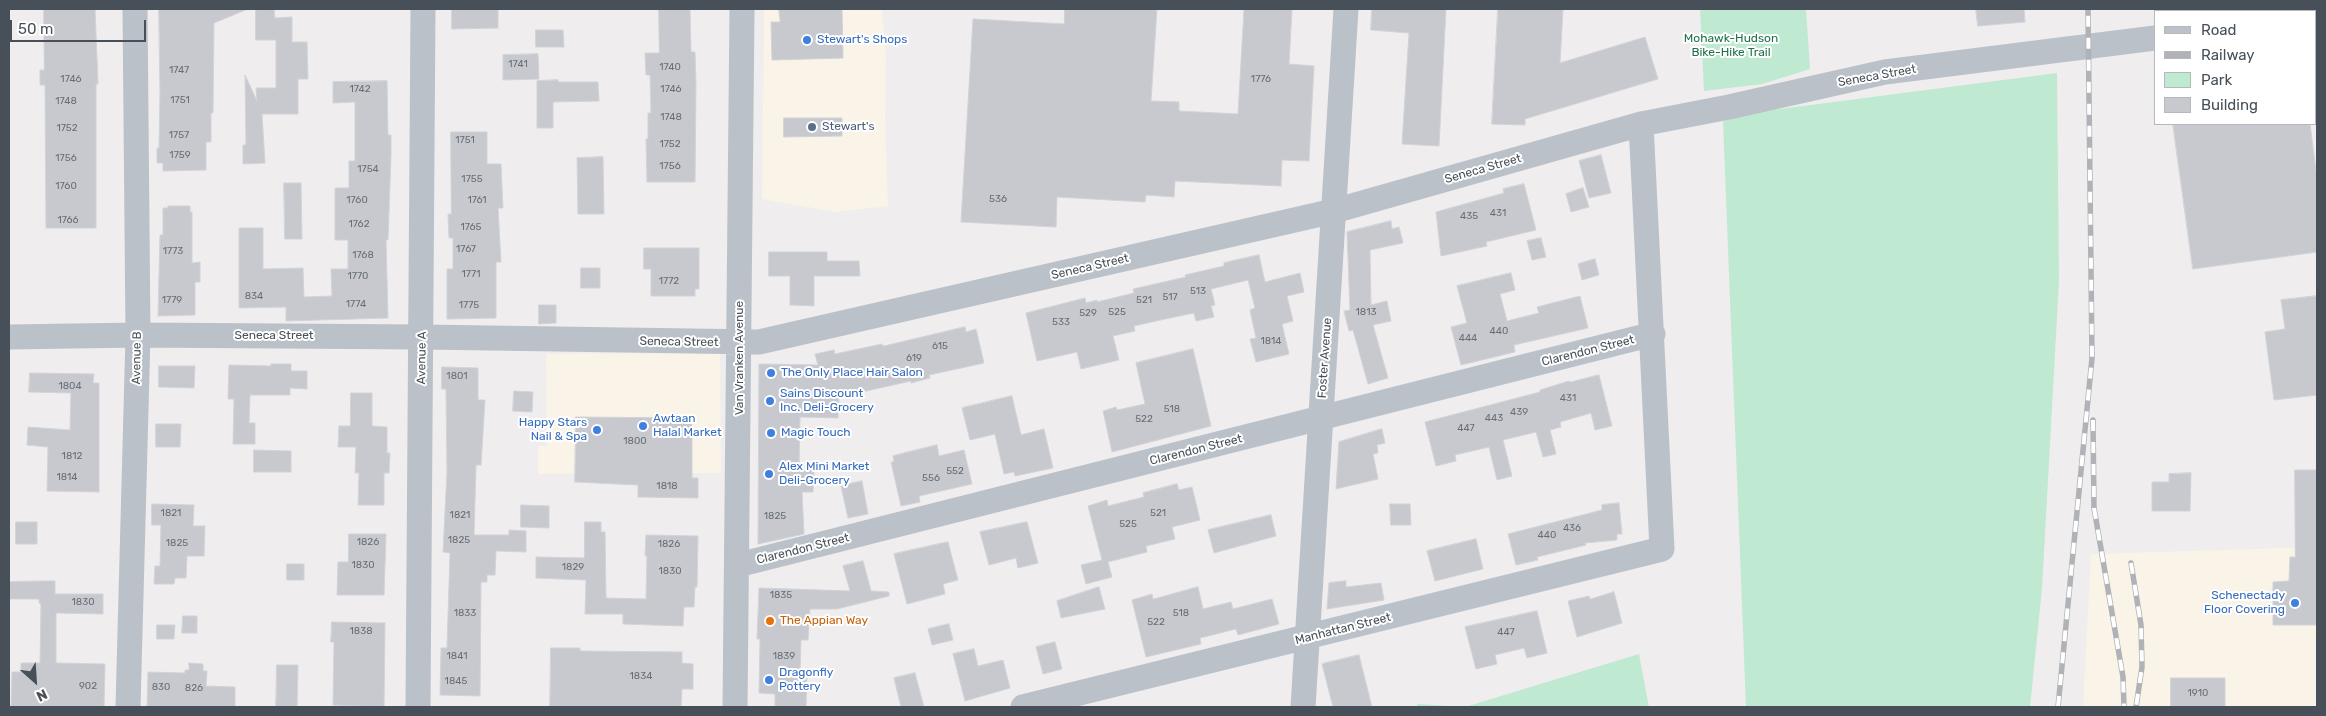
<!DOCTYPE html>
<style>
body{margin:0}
#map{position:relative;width:2326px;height:716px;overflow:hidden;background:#efeded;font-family:Rubik,sans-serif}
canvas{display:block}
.frame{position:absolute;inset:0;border:10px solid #475058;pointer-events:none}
.legend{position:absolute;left:2154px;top:10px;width:162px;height:115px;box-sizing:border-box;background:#fff;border:1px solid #b5b9bc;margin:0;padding:6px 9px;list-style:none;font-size:15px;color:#475058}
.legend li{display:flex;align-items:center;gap:10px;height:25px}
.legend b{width:25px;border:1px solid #b5b9bc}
.north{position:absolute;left:10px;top:656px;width:50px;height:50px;-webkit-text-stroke:4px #fff;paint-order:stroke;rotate:154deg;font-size:14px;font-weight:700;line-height:20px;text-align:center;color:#475058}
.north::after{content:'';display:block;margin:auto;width:18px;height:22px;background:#475058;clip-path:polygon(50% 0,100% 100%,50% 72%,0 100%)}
.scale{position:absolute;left:10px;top:20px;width:136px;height:22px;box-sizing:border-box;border:2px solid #475058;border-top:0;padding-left:6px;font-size:15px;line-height:18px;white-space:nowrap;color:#475058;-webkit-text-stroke:4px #fff;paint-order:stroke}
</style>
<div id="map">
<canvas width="2326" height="716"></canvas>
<div class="frame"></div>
<ul class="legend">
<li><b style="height:6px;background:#bac1c8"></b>Road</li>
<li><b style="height:6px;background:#b0b2b7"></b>Railway</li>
<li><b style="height:14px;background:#bfe9d1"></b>Park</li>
<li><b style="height:14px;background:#c7c9cf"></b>Building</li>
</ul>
<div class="north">N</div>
<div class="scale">50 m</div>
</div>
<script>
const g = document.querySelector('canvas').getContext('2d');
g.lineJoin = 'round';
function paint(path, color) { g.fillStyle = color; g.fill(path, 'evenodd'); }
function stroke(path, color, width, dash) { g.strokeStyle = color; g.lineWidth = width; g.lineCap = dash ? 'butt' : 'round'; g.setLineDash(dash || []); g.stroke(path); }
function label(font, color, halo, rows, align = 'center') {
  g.font = font + ' Rubik,sans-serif'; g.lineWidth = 4; g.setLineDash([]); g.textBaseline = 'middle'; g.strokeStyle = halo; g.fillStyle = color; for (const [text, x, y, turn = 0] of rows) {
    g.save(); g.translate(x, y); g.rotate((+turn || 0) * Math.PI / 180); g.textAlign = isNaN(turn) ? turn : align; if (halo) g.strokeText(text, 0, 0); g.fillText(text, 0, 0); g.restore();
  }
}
const commercial = new Path2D(`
 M764 9H882L886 56 885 120 888 206 836 212 762 199Z
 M720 353 721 473 538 474V446H547L546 354Z
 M2317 547V707H2083L2091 554Z`);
const green = new Path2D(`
 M1700 9H1806L1810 69 1762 84 1704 91Z
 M2057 73 2059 281 2042 588 2030 707H1746L1723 121 1757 112Z
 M1639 654 1649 707H1416L1418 704 1465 707Z`);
const building = new Path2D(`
 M44 9H95L98 84H96V228H46L45 85H40V70H44Z
 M159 9H248L214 23 213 113H211V142H206V170L163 171V163H157V148H159L160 93Z
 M256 9H274L275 18 292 17V42H307L308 79H298V114H262L265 163 243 164V145H246L245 75 257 101 256 88H276V40H256Z
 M452 9H498V28L452 29Z
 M659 9H690L691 52H695L696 85 695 182H647L646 139H648V113H651L650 75H646L645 53H659Z
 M779 9H842L843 58 772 60 771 22H780Z
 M1065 9H1157L1151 101 1179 102V111L1238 114 1244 9H1292L1289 64 1314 66 1309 161 1282 160 1281 186 1175 181 1174 197 1146 195 1145 202 1057 197 1056 227 961 222 973 19 1064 24Z
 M1372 9H1446L1439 146 1402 144 1409 33 1371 30Z
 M1498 9H1563L1560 63 1645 37 1658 79 1525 119V125L1492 124Z
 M1976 9H2024L2025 22 1978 26Z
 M536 30H563L564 47H536Z
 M538 54 539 79 503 80V55Z
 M558 80V82H598L599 101 553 102V128H537V81Z
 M387 81 388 135H391V155L388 240H386L388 318 286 321V307L239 308V228H263V269L303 268 304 297 332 296 331 269H348V240H335V188H349V161H355V102L333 103V82Z
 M784 118H842V136L784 137Z
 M2173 124H2310L2317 178V252L2193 269Z
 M451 132H487V164H501L503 208H498L501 262H496V318L447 319V269H453V238H449L448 214H451Z
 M1601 155 1611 193 1589 198 1579 161Z
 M603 157 604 214H578L577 158Z
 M284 183H301L302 239H285Z
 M1524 184 1536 230 1486 242 1487 246 1441 256 1436 212 1504 193 1503 189Z
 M1583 188 1589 207 1571 212 1566 194Z
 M168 206H190V212H192V263L200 262V282H195V315L158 316 160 235H163V208H168Z
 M1391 221 1392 229 1399 227 1403 243 1370 250 1371 305 1387 301 1391 321 1373 325 1388 378 1368 384 1353 330 1349 331 1344 311 1350 310 1347 232Z
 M1541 238 1546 257 1532 260 1527 241Z
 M644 248H699V289H695V296H651V269H644Z
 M769 252H827V261H859L860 276H814V306L790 305V276H769Z
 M1259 255 1265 282 1300 273 1304 292 1287 296 1293 321 1282 324 1289 354 1256 362 1250 339 1256 338 1250 310 1255 308 1248 280 1211 289 1215 305 1211 306 1214 317 1196 321 1194 313 1165 319 1134 326 1135 331 1113 336 1119 360 1081 369 1077 352 1037 361 1026 313 1085 298 1086 303 1097 300V302L1134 293 1133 289 1186 277 1185 275 1224 266V263Z
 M1595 259 1599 275 1582 280 1578 264Z
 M581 268H600V288H581Z
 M1511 273 1515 290 1500 294 1507 321 1539 313 1537 307 1580 296 1588 328 1514 345 1515 352 1461 365 1451 327 1467 323 1457 286Z
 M2317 296V395L2274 400 2265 332 2285 329 2281 300Z
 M539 305H556V323L539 324Z
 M965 327 966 332 976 329 984 363 929 375 930 378 911 383V381L839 397 838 418 800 417 799 469 814 470 813 492H802L804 534 758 544 759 364 818 365 815 354 834 350 835 354 882 344 883 346Z
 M1193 349 1211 426 1112 452 1103 411 1116 407 1117 410 1145 404 1136 363Z
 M271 364H291V371H307V389L290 388V395H250L249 423H255V444H233L234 399H228L229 365 271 366Z
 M159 366H195L194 388 159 387Z
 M442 367 478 368V400H485L481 465H476L474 535H509V530L526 531V552L496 551 495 575H487V582H481L480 696 440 695 441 648H447L450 553 443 552 447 472 446 389H442Z
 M30 373 94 374 93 383H99V492L47 491 48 447 27 445 28 427 70 430 71 393 29 392Z
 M1599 375 1612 426 1595 430 1591 413 1560 422 1561 427 1550 430 1556 454 1543 457 1536 432 1503 440 1512 476 1497 480 1489 447 1455 455 1456 461 1436 466 1425 422 1540 392V390L1569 381 1570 382Z
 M514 391 533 392 532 412 513 411Z
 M351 393H372V426L387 427V453H390L389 473H384V505H358L359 473H355L356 447H338L339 426H350Z
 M1012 396 1021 435 1044 429 1053 468 1015 476 1014 472 1004 474 995 434 970 440 962 408Z
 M576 417 686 418 692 425V478H698V498L638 497V485L575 482Z
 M156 424H181L180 447H156Z
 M1382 429 1385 443 1377 445 1378 453 1373 454 1378 479 1336 489 1339 442Z
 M937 445 939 456 964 450 972 484 919 496 920 502 901 506 891 462H894L893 456Z
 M254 450 291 451V472H254Z
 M2295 470H2317V625H2273V582L2289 581 2290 557H2295Z
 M2191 473 2190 511H2152V482H2169V474Z
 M862 481 868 514 848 518 841 486Z
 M1177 484 1179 490 1192 487 1200 520 1172 527 1175 539 1146 546 1147 552 1108 562 1112 577 1086 584 1081 565 1102 560 1088 506 1107 500 1108 506 1144 497 1143 493Z
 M1619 503 1622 534H1617V540L1585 543 1586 545 1537 557 1538 560 1516 565 1508 534 1602 510V505Z
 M152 504 194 505 193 526H205L204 556H187L186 578H175L174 584H154L155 566H160L161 525H152Z
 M1390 504H1410L1411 525H1391Z
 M521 505 549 506V528L521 527Z
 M1271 515 1276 536 1214 553 1208 530Z
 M16 522H37V544H16Z
 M585 522H601V532H605L606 598 646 599 647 556H645L646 535 698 536 697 587H695L694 607H684L683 626 623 624V614H585L586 580 536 578V557L584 558Z
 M1027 522 1038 563 1018 568 1016 558 989 565 980 532Z
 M349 534H386L384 595H337L338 562H348Z
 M1476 539 1483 569 1435 581 1427 551Z
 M948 542 958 580 943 584 945 594 907 604 894 554Z
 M863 561 871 591 889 592V596L837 609H810L808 640H801L800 672H807L806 707H775V694L759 693 760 639H757L759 588 850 591 843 566Z
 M287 564H304V580H287Z
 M40 581H55V594H103V614L56 613V663L105 664 104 707H11L12 672H21V663H40L41 604 39 603V599H9V582Z
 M1346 581V587L1381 583 1384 600 1327 609 1329 583Z
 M1099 587 1105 609 1061 618 1057 601Z
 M1198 587 1203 609 1231 602 1233 609 1272 599 1279 624 1238 635 1236 629 1200 638 1201 644 1146 657 1132 600 1152 594 1153 599Z
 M1614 592 1622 623 1577 637 1568 601 1589 596 1590 599Z
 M1537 611 1547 653 1527 658 1524 648 1495 655 1497 664 1476 669 1465 627Z
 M183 616H197V633H182Z
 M332 622 385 623 384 707 333 705 334 642H331Z
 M949 624 953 640 932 645 928 629Z
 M157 625H175L174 639H157Z
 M1055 642 1062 669 1043 674 1036 647Z
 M551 648H580V651L682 652V663L693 664V689H682L681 707H550Z
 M974 649 978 666 1003 660 1010 688 965 701 953 654Z
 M1359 655 1372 707H1333L1322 664Z
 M189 663 203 664V671H207L206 686 235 687V707H147L148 672 185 673V670H189Z
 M277 665H298L297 707H276Z
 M915 673 924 707H901L894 678Z
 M2171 678H2225V707H2171Z`);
const minor = new Path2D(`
 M2315 20H2317
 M9 337 138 335 422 337 759 342 1334 211 1641 124 1729 107 1885 72 2155 38
 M738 565 1653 334
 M128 707 138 335 135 9
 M418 707 423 9
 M735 707 742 9
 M1023 707 1662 549 1641 124
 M1303 707 1346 9`);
const rail = new Path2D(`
 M2093 420 2094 508 2123 677 2124 707
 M2131 563 2141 625 2142 667 2136 707
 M2058 707 2092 358 2088 9`);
const markers = [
 [807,40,5,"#3f7fe0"],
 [812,127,5,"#5c6f8a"],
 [771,373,5,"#3f7fe0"],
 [770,401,5,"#3f7fe0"],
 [643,426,5,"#3f7fe0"],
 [597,430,5,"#3f7fe0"],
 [771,433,5,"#3f7fe0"],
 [769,474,5,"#3f7fe0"],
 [2295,603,5,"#3f7fe0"],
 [770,621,5,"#e8710a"],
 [769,680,5,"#3f7fe0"]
];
const numberNames = [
 ["1741",518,64],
 ["1740",670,67],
 ["1747",179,70],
 ["1746",71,79],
 ["1776",1261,79],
 ["1742",360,89],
 ["1746",671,89],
 ["1751",180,100],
 ["1748",66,101],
 ["1748",671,117],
 ["1752",67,128],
 ["1757",179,135],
 ["1751",465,140],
 ["1752",670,144],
 ["1759",180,155],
 ["1756",66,158],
 ["1756",670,166],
 ["1754",368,169],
 ["1755",472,179],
 ["1760",66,186],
 ["536",998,199],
 ["1760",357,200],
 ["1761",477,200],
 ["431",1498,213],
 ["435",1469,216],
 ["1766",68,220],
 ["1762",359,224],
 ["1765",471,227],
 ["1767",466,249],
 ["1773",173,251],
 ["1768",363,255],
 ["1771",471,274],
 ["1770",358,276],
 ["1772",669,281],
 ["513",1198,291],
 ["834",254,296],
 ["517",1170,297],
 ["1779",172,300],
 ["521",1144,300],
 ["1774",356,304],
 ["1775",469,305],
 ["525",1117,312],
 ["1813",1366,312],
 ["529",1088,313],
 ["533",1061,322],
 ["440",1499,331],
 ["444",1468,338],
 ["1814",1271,341],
 ["615",940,346],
 ["619",914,358],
 ["1801",457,376],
 ["1804",70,386],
 ["431",1568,398],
 ["518",1172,409],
 ["439",1519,412],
 ["443",1494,418],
 ["522",1144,419],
 ["447",1466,428],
 ["1800",635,441],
 ["1812",72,456],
 ["552",955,471],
 ["1814",67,477],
 ["556",931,478],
 ["1818",667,486],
 ["1821",171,513],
 ["521",1158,513],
 ["1821",460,515],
 ["1825",775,516],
 ["525",1128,524],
 ["436",1572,528],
 ["440",1547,535],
 ["1825",459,540],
 ["1826",368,542],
 ["1825",177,543],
 ["1826",669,544],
 ["1830",363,565],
 ["1829",573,567],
 ["1830",670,571],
 ["1835",781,595],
 ["1830",83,602],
 ["1833",465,613],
 ["518",1181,613],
 ["522",1156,622],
 ["1838",361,631],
 ["447",1506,632],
 ["1841",457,656],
 ["1839",784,656],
 ["1834",641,676],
 ["1845",456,681],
 ["902",88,686],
 ["830",161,687],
 ["826",194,688],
 ["1910",2198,693]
];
const parkNames = [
 ["Mohawk-Hudson",1731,39],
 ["Bike-Hike Trail",1731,53]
];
const shopNames = [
 ["Stewart's Shops",817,40],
 ["The Only Place Hair Salon",781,373],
 ["Sains Discount",780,394],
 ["Inc. Deli-Grocery",780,408],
 ["Awtaan",653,419],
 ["Halal Market",653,433],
 ["Happy Stars",587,423,"right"],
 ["Nail & Spa",587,437,"right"],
 ["Magic Touch",781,433],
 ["Alex Mini Market",779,467],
 ["Deli-Grocery",779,481],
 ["Schenectady",2285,596,"right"],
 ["Floor Covering",2285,610,"right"],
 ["Dragonfly",779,673],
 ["Pottery",779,687]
];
const streetNames = [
 ["Seneca Street",1877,76,-10],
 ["Seneca Street",1483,169,-16],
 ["Seneca Street",1090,267,-13],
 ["Seneca Street",274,336],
 ["Seneca Street",679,342,1],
 ["Clarendon Street",1588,351,-14],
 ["Avenue B",137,358,-89],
 ["Avenue A",422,358,-89],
 ["Van Vranken Avenue",740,358,-90],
 ["Foster Avenue",1325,358,-86],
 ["Clarendon Street",1196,450,-14],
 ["Clarendon Street",803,549,-14],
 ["Manhattan Street",1343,629,-14]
];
const serviceNames = [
 ["Stewart's",822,127]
];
const foodNames = [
 ["The Appian Way",780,621]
];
paint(commercial, '#f9f4e7');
paint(green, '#bfe9d1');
paint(building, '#c7c9cf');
stroke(building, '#d1d3d8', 1);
stroke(minor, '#bac1c8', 25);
stroke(rail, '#b0b2b7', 5.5);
stroke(rail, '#fff', 4, [11]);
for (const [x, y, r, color] of markers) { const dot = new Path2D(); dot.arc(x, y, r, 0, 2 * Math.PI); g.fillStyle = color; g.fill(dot); stroke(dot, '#fff', 2); }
label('10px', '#676e76', null, numberNames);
label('12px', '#20714b', '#fff', parkNames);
label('12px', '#366cbe', '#fff', shopNames, 'left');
label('12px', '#475058', '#fff', streetNames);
label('12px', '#4e5e75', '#fff', serviceNames, 'left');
label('12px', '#c56008', '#fff', foodNames, 'left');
</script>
